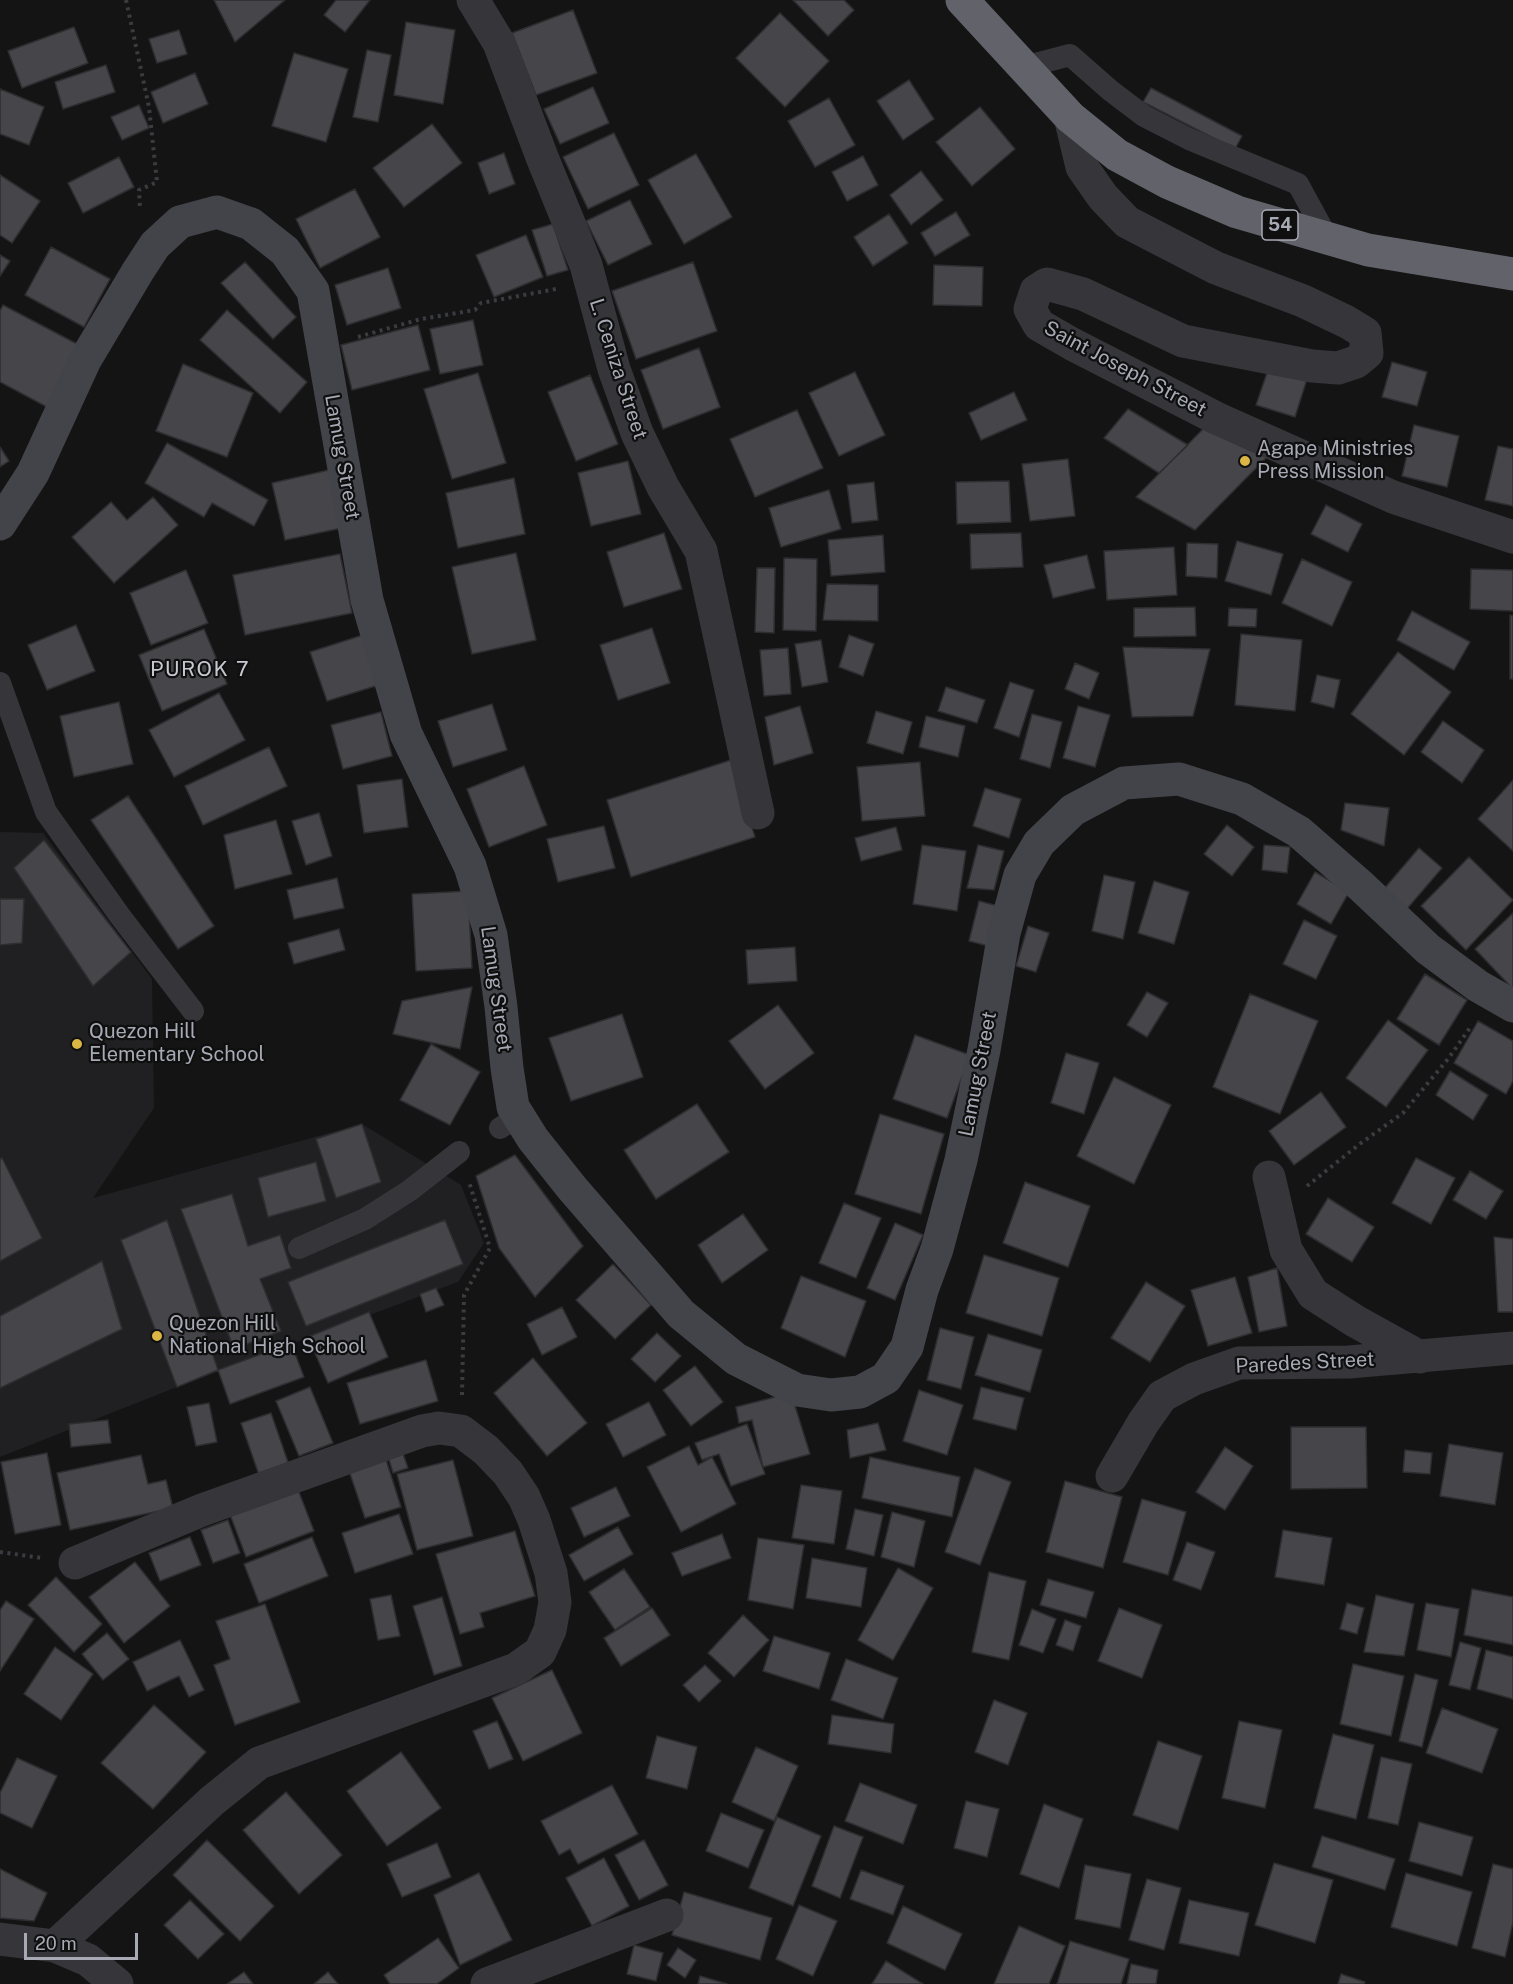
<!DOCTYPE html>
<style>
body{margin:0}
#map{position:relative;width:1513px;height:1984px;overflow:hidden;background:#141415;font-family:"Public Sans",sans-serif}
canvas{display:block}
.scale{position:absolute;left:24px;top:1933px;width:114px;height:27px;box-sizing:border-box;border:3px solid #a7aab4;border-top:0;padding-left:8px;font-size:18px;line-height:21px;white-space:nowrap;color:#a7aab4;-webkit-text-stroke:4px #0f0f10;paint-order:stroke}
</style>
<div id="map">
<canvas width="1513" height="1984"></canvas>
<div class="scale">20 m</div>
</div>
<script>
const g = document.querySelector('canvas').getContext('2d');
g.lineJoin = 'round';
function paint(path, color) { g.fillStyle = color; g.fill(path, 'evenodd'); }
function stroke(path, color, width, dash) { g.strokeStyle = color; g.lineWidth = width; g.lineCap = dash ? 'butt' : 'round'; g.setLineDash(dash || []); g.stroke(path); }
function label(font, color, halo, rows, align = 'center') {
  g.font = font + ' "Public Sans",sans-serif'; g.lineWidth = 4.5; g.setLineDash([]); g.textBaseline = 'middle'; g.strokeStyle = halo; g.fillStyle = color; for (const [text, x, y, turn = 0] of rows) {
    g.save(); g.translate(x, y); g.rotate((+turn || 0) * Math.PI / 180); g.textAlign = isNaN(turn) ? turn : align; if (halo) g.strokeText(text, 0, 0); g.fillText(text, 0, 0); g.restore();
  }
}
const built = new Path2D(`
 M0 832 43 833 152 979 154 1108 93 1198 362 1124 461 1185 484 1243 458 1282 177 1387 0 1457Z`);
const building = new Path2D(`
 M214 0H285L235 42Z
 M336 0H370L345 32 324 15Z
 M793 0H844L854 10 828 36Z
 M573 10 597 73 536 95 512 33Z
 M780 13 829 61 785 107 736 58Z
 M406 22 455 30 443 104 394 95Z
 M74 27 88 63 22 88 8 51Z
 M179 30 187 54 157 63 149 39Z
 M367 50 391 55 378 122 353 117Z
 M294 53 348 69 326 142 272 126Z
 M106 65 115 92 63 109 55 82Z
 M195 73 208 104 163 123 151 92Z
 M909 80 934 119 903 140 877 101Z
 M593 87 609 123 560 144 544 109Z
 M1151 88 1242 136 1235 149 1143 102Z
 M0 89 44 107 29 145 0 134Z
 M829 98 855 145 815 167 788 121Z
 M139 105 149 128 122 140 111 117Z
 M980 107 1015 149 972 186 936 142Z
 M432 124 462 163 404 207 373 168Z
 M614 133 639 185 588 209 563 157Z
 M504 153 515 184 489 194 478 163Z
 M696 154 732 217 684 244 648 180Z
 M863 156 878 185 847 201 832 172Z
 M119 157 134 187 83 213 68 183Z
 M921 171 943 200 911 225 890 195Z
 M0 175 40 201 12 243 0 235Z
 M355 189 380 237 320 268 296 219Z
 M630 200 652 244 608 265 586 221Z
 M956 212 970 235 935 256 921 233Z
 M889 214 908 243 873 266 854 237Z
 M553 224 568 270 547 276 532 230Z
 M526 235 543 277 494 297 476 255Z
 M51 247 110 279 84 327 25 295Z
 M0 255 10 261 0 276Z
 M245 262 296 317 273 339 221 283Z
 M693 262 717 331 636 359 612 291Z
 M934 265 983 267 982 306 933 305Z
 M388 268 401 308 347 325 335 285Z
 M3 305 79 345 47 407 0 382V311Z
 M227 310 307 382 280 413 200 340Z
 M473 320 483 365 440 374 430 329Z
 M418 325 430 370 352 390 341 345Z
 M699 348 720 407 663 429 641 370Z
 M1392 362 1427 372 1417 406 1382 397Z
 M183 364 253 393 227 457 156 431Z
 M1269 367 1307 379 1295 417 1256 405Z
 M855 372 885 435 839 456 809 393Z
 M478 373 506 463 452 479 424 389Z
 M590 375 618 444 576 461 548 392Z
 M1014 392 1027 420 981 440 969 413Z
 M1128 409 1188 445 1159 473 1104 438Z
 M797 410 823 468 755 497 730 439Z
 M1208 424 1268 456 1195 530 1136 497Z
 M1414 425 1459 436 1447 487 1402 476Z
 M167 443 268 500 254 526 212 503 204 517 145 483Z
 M1498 446 1513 449V506L1485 500Z
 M0 447 9 461 0 467Z
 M1068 459 1075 516 1030 521 1022 464Z
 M628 461 641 514 591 526 578 473Z
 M329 470 342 528 285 540 272 483Z
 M514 478 525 534 458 548 446 493Z
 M1009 481 1011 522 957 524 956 482Z
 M874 482 878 520 852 523 847 485Z
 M829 490 841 529 781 547 769 508Z
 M153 497 178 525 114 583 72 537 111 502 127 520Z
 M1326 505 1362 524 1348 552 1311 534Z
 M664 533 682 589 624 607 607 552Z
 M1021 533 1023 567 971 569 970 534Z
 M883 535 885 572 831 576 828 540Z
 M1237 541 1283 554 1271 595 1225 581Z
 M1187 543 1218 544 1217 578 1186 576Z
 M1174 547 1177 595 1107 600 1104 551Z
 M516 553 536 640 472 654 452 567Z
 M340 554 352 613 245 635 233 575Z
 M1087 555 1095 588 1053 598 1044 565Z
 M784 558 817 559 816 631 783 630Z
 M1302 559 1352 582 1332 626 1282 603Z
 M757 568H775L774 633 755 632Z
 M1471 569 1513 570V611L1470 609Z
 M186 570 208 623 151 645 130 593Z
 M827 584 878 585V621L823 620Z
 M1195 607 1196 636 1134 637V608Z
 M1229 608 1257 609 1256 627 1228 626Z
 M1412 611 1470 642 1454 670 1397 640Z
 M1510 615 1513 616V679H1510Z
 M76 625 95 671 47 690 28 645Z
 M652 628 670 683 618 700 600 645Z
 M204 629 227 684 162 711 139 655Z
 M366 634 382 684 327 701 310 652Z
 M1241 634 1302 640 1295 711 1235 705Z
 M849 635 874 644 863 676 839 667Z
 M821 640 828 682 802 687 795 644Z
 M1123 647 1210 649 1193 716 1132 717Z
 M788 648 791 694 764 696 760 650Z
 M1398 652 1451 692 1404 755 1351 714Z
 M1075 663 1099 673 1089 699 1065 689Z
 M1317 675 1340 680 1334 708 1311 702Z
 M1010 682 1034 690 1019 737 994 728Z
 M946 687 985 700 977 723 938 711Z
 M219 693 245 740 174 777 149 730Z
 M119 702 133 764 74 777 60 716Z
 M492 704 507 750 453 767 438 721Z
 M800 706 813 753 774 765 765 717Z
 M1078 706 1110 715 1095 767 1063 758Z
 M876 711 912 722 903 754 867 743Z
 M381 712 392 756 343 769 331 725Z
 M1032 714 1062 722 1050 768 1020 759Z
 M926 716 965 726 958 757 919 747Z
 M1443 721 1484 750 1462 783 1421 752Z
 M269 747 287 786 203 825 185 786Z
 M731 760 755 837 631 877 607 800Z
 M920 762 925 816 862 821 857 767Z
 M524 766 547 825 489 847 467 789Z
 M402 779 408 827 364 833 357 785Z
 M1513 780V851L1478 819Z
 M985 788 1021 799 1009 838 973 826Z
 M128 796 214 926 178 949 91 820Z
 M1345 803 1389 808 1384 846 1341 830Z
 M319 813 332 856 306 865 292 821Z
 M276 820 292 874 235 889 224 835Z
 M1227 825 1254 847 1232 876 1204 854Z
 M604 826 615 868 558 882 547 839Z
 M896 827 902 850 861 861 855 838Z
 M44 840 131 952 93 986 14 868Z
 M922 845 966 851 957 911 913 904Z
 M978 845 1004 851 994 890 967 888Z
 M1264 845 1290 847 1287 873 1262 870Z
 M1419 848 1442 868 1406 910 1383 890Z
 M1469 857 1513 900 1466 950 1421 906Z
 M1315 872 1349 892 1331 924 1297 904Z
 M1104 875 1135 882 1123 939 1092 931Z
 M337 878 344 908 294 919 287 890Z
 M1154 881 1189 892 1174 944 1138 933Z
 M468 891 472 968 416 971 412 894Z
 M0 899H24L22 943 0 945Z
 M979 901 1002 907 992 947 969 941Z
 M1513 913V989L1475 949Z
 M1304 920 1337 936 1316 979 1283 964Z
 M1028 926 1049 933 1036 972 1016 966Z
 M339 929 345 950 294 964 288 943Z
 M795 947 797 981 748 984 746 950Z
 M1425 974 1467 1000 1439 1045 1397 1019Z
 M472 987 460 1049 393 1034 402 1001Z
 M1147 992 1168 1003 1147 1037 1127 1025Z
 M1250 994 1318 1021 1280 1114 1213 1087Z
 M778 1005 814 1053 765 1089 729 1041Z
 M622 1014 643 1077 571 1101 549 1038Z
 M1388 1020 1428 1050 1386 1107 1346 1078Z
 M1478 1021 1513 1041V1081L1506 1094 1454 1063Z
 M915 1035 970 1055 947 1118 893 1099Z
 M431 1044 480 1072 450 1125 400 1100Z
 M1066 1053 1099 1063 1084 1114 1051 1103Z
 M1450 1071 1488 1095 1473 1120 1436 1095Z
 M1114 1077 1171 1105 1134 1184 1077 1156Z
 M1321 1092 1346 1127 1294 1165 1269 1131Z
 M697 1104 729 1152 656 1199 624 1150Z
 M880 1114 944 1134 921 1214 855 1194Z
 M362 1124 381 1182 336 1198 316 1139Z
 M515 1155 583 1246 535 1297 499 1248 476 1176Z
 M2 1158 42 1238 0 1261V1159Z
 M1416 1158 1455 1178 1431 1224 1392 1203Z
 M316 1162 326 1201 268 1217 258 1178Z
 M1470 1171 1503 1191 1486 1219 1453 1200Z
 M1025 1182 1090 1206 1068 1267 1003 1243Z
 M232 1194 248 1246 280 1235 291 1268 260 1279 281 1331 234 1349 181 1209Z
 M1328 1198 1374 1227 1352 1262 1306 1234Z
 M844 1203 881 1218 856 1278 819 1263Z
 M743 1214 768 1250 722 1283 698 1245Z
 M167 1220 218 1370 177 1387 121 1240Z
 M445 1220 463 1264 306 1326 288 1282Z
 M895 1223 923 1235 895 1300 867 1288Z
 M1494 1237 1513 1239V1312H1498Z
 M984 1255 1059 1278 1042 1336 966 1313Z
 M102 1261 122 1329 0 1388V1316Z
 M613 1264 651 1305 615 1339 576 1300Z
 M1277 1268 1287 1326 1259 1332 1248 1277Z
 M801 1276 866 1301 845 1357 781 1328Z
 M1235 1277 1252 1333 1208 1346 1191 1290Z
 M1146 1282 1185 1306 1150 1362 1111 1338Z
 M436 1288 444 1305 426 1312 420 1294Z
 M562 1307 577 1337 542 1355 527 1324Z
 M369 1312 388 1357 328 1383 308 1337Z
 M940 1328 974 1337 961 1389 927 1380Z
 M657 1333 681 1356 655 1382 631 1359Z
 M988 1334 1042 1350 1030 1392 975 1375Z
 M291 1343 304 1377 230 1404 218 1370Z
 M533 1358 587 1423 547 1456 494 1393Z
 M426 1360 438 1401 360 1424 347 1383Z
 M695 1366 723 1402 691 1426 663 1390Z
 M310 1387 333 1443 299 1456 276 1401Z
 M981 1387 1024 1398 1016 1430 973 1419Z
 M919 1390 963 1405 947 1455 903 1441Z
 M791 1393 810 1454 763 1467 752 1420 739 1423 736 1407Z
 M649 1402 666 1435 623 1457 606 1424Z
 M209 1403 217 1442 196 1446 187 1407Z
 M271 1413 289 1465 259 1475 241 1423Z
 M108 1420 111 1443 71 1447 69 1424Z
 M878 1423 886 1450 850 1458 847 1430Z
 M747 1424 765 1474 731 1486 719 1454 702 1460 695 1443Z
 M1291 1427H1366L1367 1488 1291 1489Z
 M1449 1444 1503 1453 1495 1505 1440 1496Z
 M689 1446 698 1465 712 1457 736 1504 681 1532 647 1467Z
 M1225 1447 1253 1466 1225 1510 1196 1492Z
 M401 1448 408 1468 393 1473 387 1453Z
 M383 1450 401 1507 365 1518 346 1462Z
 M1405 1450 1432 1453 1430 1474 1403 1472Z
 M47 1453 61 1525 15 1534 1 1462Z
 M141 1455 148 1484 166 1480 173 1508 70 1530 57 1473Z
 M870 1457 960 1477 952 1517 862 1498Z
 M453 1460 473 1536 417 1550 397 1474Z
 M975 1468 1011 1482 980 1565 945 1552Z
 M1065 1481 1122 1497 1103 1568 1046 1552Z
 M801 1485 842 1491 834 1544 792 1538Z
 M297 1487 314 1531 246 1557 229 1512Z
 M616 1487 630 1516 584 1537 571 1508Z
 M1142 1499 1186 1512 1168 1575 1123 1562Z
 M855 1509 883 1515 874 1556 846 1549Z
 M892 1512 925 1521 914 1567 881 1557Z
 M399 1514 413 1554 355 1573 342 1533Z
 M228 1520 240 1553 213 1563 201 1530Z
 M618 1527 633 1554 584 1581 569 1555Z
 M1283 1530 1332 1538 1324 1585 1275 1577Z
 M515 1531 535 1596 480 1613 484 1627 460 1634 436 1554Z
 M722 1534 731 1558 682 1576 672 1553Z
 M190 1537 201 1565 160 1581 149 1553Z
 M312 1537 328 1576 259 1603 244 1564Z
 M758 1538 804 1545 793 1609 748 1600Z
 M1187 1542 1215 1552 1201 1590 1173 1580Z
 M812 1558 867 1568 861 1607 806 1598Z
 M135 1562 170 1606 124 1643 89 1597Z
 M898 1568 933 1588 893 1660 858 1640Z
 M624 1569 650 1607 615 1630 589 1592Z
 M989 1572 1026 1581 1009 1660 972 1652Z
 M56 1577 102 1624 74 1652 28 1605Z
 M1048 1579 1094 1592 1086 1618 1040 1605Z
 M1472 1589 1513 1597V1645L1464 1635Z
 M391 1595 400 1636 378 1640 370 1599Z
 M1376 1595 1414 1604 1404 1656 1364 1652Z
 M442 1597 462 1666 434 1675 413 1606Z
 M6 1601 34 1619 0 1671V1610Z
 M1347 1603 1364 1608 1357 1634 1340 1629Z
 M1426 1603 1459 1609 1451 1657 1417 1650Z
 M265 1604 300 1702 235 1725 214 1665 230 1659 216 1621Z
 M652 1608 670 1635 621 1666 604 1638Z
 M1119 1608 1162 1625 1142 1678 1098 1661Z
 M1032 1609 1056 1619 1043 1653 1019 1645Z
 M743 1615 769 1640 734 1677 708 1653Z
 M1065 1620 1081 1626 1073 1651 1056 1645Z
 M107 1633 129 1659 103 1680 82 1654Z
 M774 1636 830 1653 819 1689 763 1671Z
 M180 1640 204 1690 189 1697 179 1676 147 1691 133 1662Z
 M1460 1642 1481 1648 1470 1690 1449 1685Z
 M55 1647 93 1674 61 1720 24 1694Z
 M1486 1650 1513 1657V1699L1477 1689Z
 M846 1659 898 1678 883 1719 831 1700Z
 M1353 1664 1404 1676 1391 1736 1340 1724Z
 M705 1665 721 1681 699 1702 683 1685Z
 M552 1670 582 1733 523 1761 492 1698Z
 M1415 1674 1438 1680 1422 1747 1399 1741Z
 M994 1700 1027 1713 1008 1765 975 1752Z
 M154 1705 206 1752 153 1809 101 1763Z
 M1442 1708 1498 1729 1482 1773 1426 1753Z
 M832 1715 894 1724 891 1753 828 1744Z
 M497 1721 513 1759 489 1769 473 1731Z
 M1239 1721 1282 1730 1265 1808 1222 1798Z
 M1333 1734 1374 1745 1356 1819 1314 1808Z
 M657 1736 697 1747 687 1789 646 1778Z
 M1158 1741 1202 1756 1178 1830 1133 1815Z
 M756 1747 798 1766 774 1821 732 1802Z
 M401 1752 441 1808 387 1846 347 1791Z
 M1381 1757 1412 1764 1398 1825 1368 1818Z
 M17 1758 57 1776 32 1828 0 1813V1793Z
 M860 1783 917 1805 903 1844 845 1821Z
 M612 1785 638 1834 578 1864 570 1849 559 1855 541 1821Z
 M286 1792 342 1855 299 1894 243 1830Z
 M966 1801 999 1809 987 1857 954 1848Z
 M1044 1804 1083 1819 1059 1888 1020 1874Z
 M721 1813 764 1830 748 1868 706 1851Z
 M777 1817 821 1836 793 1906 749 1888Z
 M1419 1822 1473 1837 1462 1876 1409 1861Z
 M834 1826 863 1837 840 1898 812 1886Z
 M1322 1836 1395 1859 1385 1890 1312 1867Z
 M207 1840 274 1906 240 1941 173 1875Z
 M644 1840 668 1885 639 1900 615 1855Z
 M437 1843 451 1877 402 1897 387 1864Z
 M604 1858 629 1906 592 1926 566 1878Z
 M1274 1863 1333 1880 1315 1943 1255 1925Z
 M1493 1864 1513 1869V1922L1505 1957 1472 1948Z
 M1085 1865 1131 1874 1120 1928 1075 1919Z
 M0 1869 47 1893 34 1921 0 1918Z
 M861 1870 904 1886 893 1915 850 1899Z
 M479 1873 512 1940 460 1965 434 1895Z
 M1406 1873 1472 1892 1457 1946 1391 1927Z
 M1147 1879 1181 1888 1164 1950 1129 1940Z
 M684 1892 772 1918 760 1960 672 1935Z
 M190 1900 224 1934 198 1959 164 1925Z
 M1189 1900 1249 1913 1239 1956 1179 1943Z
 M799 1905 837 1921 813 1976 776 1959Z
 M903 1906 962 1934 945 1970 887 1943Z
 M1019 1926 1065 1946 1049 1984H994Z
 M438 1938 459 1968 437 1984H390L384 1975Z
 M1070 1941 1129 1959 1121 1984H1057Z
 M634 1945 663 1953 656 1981 627 1974Z
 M678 1948 696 1960 685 1978 667 1965Z
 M886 1961 923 1984H872Z
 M1131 1964 1158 1970 1156 1984H1127Z
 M244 1972 253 1984H227Z
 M328 1972 338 1984H314Z
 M1341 1974 1365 1982 1364 1984H1338Z
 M700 1976 727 1984H698Z`);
const path = new Path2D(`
 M126 0 149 107 157 182 139 190 140 209
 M358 337 421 319 475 310 481 303 556 289
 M1307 1186 1361 1143 1403 1113 1448 1059 1472 1025
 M462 1395 464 1295 490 1248 469 1182
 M0 1552 42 1558`);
const lane = new Path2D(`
 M1024 67 1070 55 1111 91 1144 116 1189 139 1298 184 1328 239
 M0 683 46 812 120 916 193 1011
 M500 1128 519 1116
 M299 1248 365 1219 409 1191 459 1152`);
const street = new Path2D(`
 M473 0 499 43 542 157 586 265 614 369 637 433 663 487 701 551 758 813
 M1070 117 1082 167 1103 197 1127 222 1216 268 1303 301 1347 322 1365 333 1367 353 1356 362 1338 368 1312 366 1183 341 1083 294 1047 284 1036 291 1030 309 1039 325 1072 344 1216 418 1393 497 1513 537
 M1269 1177 1286 1250 1313 1294 1355 1321 1420 1357
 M1112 1476 1143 1423 1162 1396 1194 1379 1239 1363 1349 1362 1513 1348
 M0 1939 55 1946 88 1960 117 1984
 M55 1946 212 1801 259 1763 516 1669 540 1652 550 1630 555 1602 551 1573 534 1520 524 1497 508 1473 486 1450 461 1431 439 1428 422 1431 202 1510 75 1563
 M487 1984 667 1915`);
const secondary = new Path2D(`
 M0 524 33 473 85 360 138 271 155 245 180 222 217 212 251 224 285 251 313 291 367 600 406 734 470 866 491 935 501 1007 507 1068 513 1107 533 1139 572 1188 681 1314 736 1359 797 1390 831 1395 860 1392 886 1378 907 1347 922 1290 937 1249 961 1160 984 1050 1004 933 1020 875 1039 843 1073 810 1124 783 1179 779 1242 799 1299 832 1361 886 1428 949 1478 986 1513 1006`);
const highway = new Path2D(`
 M962 0 1070 117 1117 155 1167 182 1237 212 1368 250 1513 274`);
const markers = [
 [1245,461,6,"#dbb645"],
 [77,1044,6,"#dbb645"],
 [157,1336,6,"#dbb645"]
];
const shields = [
 [1280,225,36]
];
const shieldNames = [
 ["54",1280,225]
];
const streetNames = [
 ["L. Ceniza Street",618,369,72],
 ["Saint Joseph Street",1125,369,28],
 ["Lamug Street",342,457,80],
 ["Lamug Street",496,989,82],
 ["Lamug Street",978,1074,-79],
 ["Paredes Street",1305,1363,-3]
];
const poiNames = [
 ["Agape Ministries",1257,449],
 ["Press Mission",1257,472],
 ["Quezon Hill",89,1032],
 ["Elementary School",89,1055],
 ["Quezon Hill",169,1324],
 ["National High School",169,1347]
];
const neighbourhoodNames = [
 ["PUROK 7",200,670]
];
paint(built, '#202022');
paint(building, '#46464a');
stroke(building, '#2e2e31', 1.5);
stroke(path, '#3b3c40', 4, [3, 4.5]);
stroke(lane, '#35353a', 22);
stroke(street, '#35353a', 33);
stroke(secondary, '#434449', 33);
stroke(highway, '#62636a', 33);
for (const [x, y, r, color] of markers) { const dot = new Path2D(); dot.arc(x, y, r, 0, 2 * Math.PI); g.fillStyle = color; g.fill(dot); stroke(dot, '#0f0f10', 2); }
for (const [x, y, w] of shields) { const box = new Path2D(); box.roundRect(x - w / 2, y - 15, w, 30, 4.5); g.fillStyle = '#0f0f10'; g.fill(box); stroke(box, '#a7aab4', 1.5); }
label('bold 18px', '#a7aab4', null, shieldNames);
label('20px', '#a7aab4', '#0f0f10', streetNames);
label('20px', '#a7aab4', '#0f0f10', poiNames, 'left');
g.letterSpacing = '1.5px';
label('21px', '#c7c9d0', '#0f0f10', neighbourhoodNames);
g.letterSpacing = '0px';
</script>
